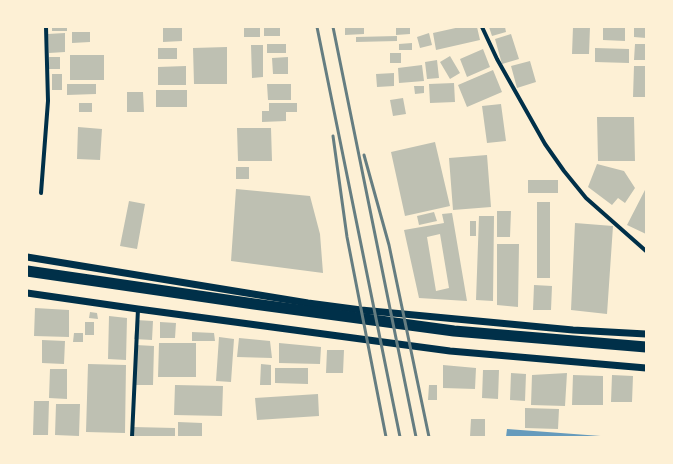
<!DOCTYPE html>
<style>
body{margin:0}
#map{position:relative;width:673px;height:464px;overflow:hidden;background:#fdf0d5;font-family:Spectral,serif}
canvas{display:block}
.frame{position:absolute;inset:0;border:28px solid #fdf0d5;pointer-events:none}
</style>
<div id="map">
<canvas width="673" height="464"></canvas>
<div class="frame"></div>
</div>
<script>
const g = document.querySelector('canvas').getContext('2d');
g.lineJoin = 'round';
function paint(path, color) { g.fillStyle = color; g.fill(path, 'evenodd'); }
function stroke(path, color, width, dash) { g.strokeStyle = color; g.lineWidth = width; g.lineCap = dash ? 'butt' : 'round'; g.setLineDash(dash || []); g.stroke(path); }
const water = new Path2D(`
 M507 429 614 437H506Z`);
const building = new Path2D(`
 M52 27H67V31H52Z
 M163 27H182V41L163 42Z
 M244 27H260V37H244Z
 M264 27H280V36H264Z
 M345 27H364V34L345 35Z
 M460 27H477L480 40 436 50 433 33Z
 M489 27H505L506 32 492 36Z
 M573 27H590L589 54H572Z
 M603 27H625V41L603 40Z
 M634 27H646V38L634 37Z
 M396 28H410V34L396 35Z
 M72 32H90V42L72 43Z
 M65 33V52L49 53 48 34Z
 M429 33 432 45 420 48 417 37Z
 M511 34 519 59 502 64 495 39Z
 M397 36V41L356 42V37Z
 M412 43V50H399V44Z
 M267 44H286V53H267Z
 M635 44H646V60H634Z
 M251 45H263V77L252 78Z
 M227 47V84H194L193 48Z
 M158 48H177V59H158Z
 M595 48 629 49V63L595 62Z
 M483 49 490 67 467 77 460 59Z
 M390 53H401V63H390Z
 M70 55H104V80H70Z
 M450 56 460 73 450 79 440 62Z
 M49 57H60V69H49Z
 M288 57V74H273L272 58Z
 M437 60 439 78 427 79 425 62Z
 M530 61 536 82 517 88 511 66Z
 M422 65 424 81 399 83 398 68Z
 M186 66V85H158V67Z
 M634 66H646V97H633Z
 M493 70 502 92 467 107 458 85Z
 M394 73V86L377 87 376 74Z
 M52 74H62V90H52Z
 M454 83 455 102 430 103 429 84Z
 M67 84H96V94L67 95Z
 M267 84H291V100H268Z
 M414 86H424V93L415 94Z
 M156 90H187V107H156Z
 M127 92H143L144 112H127Z
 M403 98 406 114 393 116 390 100Z
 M79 103H92V112H79Z
 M269 103H297V112H286V121L262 122V111H269Z
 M501 104 506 141 487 143 482 106Z
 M597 117H634L635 161H598Z
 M78 127 102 129 100 160 77 159Z
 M237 128H271L272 161H238Z
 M435 142 450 206 405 216 391 152Z
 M487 155 491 207 453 210 449 158Z
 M597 164 624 171 635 188 625 203 618 198 612 205 588 187Z
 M236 167H249V179H236Z
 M528 180H558V193H528Z
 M646 188V234L627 225Z
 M236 189 310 196 320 234 323 273 231 261Z
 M129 201 145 204 137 249 120 246Z
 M537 202H550V278H537Z
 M497 211H511L510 237H497Z
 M434 212 437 221 419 225 417 216Z
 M452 213 467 301 419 298 404 230 444 223 442 214ZM440 234 449 288 436 291 427 237Z
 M479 216H494L493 301 476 300Z
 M470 221H476V236H470Z
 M575 223 613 226 607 314 571 310Z
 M497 244H519L518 307 497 305Z
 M534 285 552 286 551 310H533Z
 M35 308 69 310V337L34 336Z
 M90 312 97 313 98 319 89 318Z
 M109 316 127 318 126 360 108 359Z
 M136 320 153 321 152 340 134 339Z
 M85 322H94V335H85Z
 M160 322 176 323 175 338H160Z
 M192 332 214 333 215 341H192Z
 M74 333H83V342H73Z
 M219 337 234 339 231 382 216 381Z
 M239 338 270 341 272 358 237 357Z
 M42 340 65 341 64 364 42 363Z
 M159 343H196V377H158Z
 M279 343 321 347 320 364 279 363Z
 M136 345 154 346 153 385H135Z
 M327 350H344L343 373H326Z
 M88 364 126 365 125 433 86 432Z
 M261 364 271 365V385H260Z
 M443 365 476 368 475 389 443 388Z
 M275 368H308V384L275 383Z
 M50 369H67V399L49 398Z
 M483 370H499L498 399 482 398Z
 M511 373 526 374 525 401 510 400Z
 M567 373 565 406 531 405 532 375Z
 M573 375 603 376V405H572Z
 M612 375 633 376 632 402H611Z
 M175 385 223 386 222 416 174 415Z
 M429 385H437V400H428Z
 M318 394 319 416 257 420 255 398Z
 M34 401H49L48 435H33Z
 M56 404H80L79 436 55 435Z
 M525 408 559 409 558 429 525 428Z
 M471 419H485V437H470Z
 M178 422 202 423V437H178Z
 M133 427 175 428V437L145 436V437H133Z`);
const minor = new Path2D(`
 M482 27 497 59 545 144 564 171 586 198 646 251
 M41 193 48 101 46 27
 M132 437 138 309`);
const tertiary = new Path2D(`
 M27 257 308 303 361 310 573 330 646 334
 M27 293 138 309 450 351 646 368`);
const trunk = new Path2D(`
 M27 271 254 304 454 331 646 347`);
const rail = new Path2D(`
 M317 27 400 437
 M333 27 416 437
 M333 136 347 237 386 437
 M364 155 389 245 429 437`);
paint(water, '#669bbc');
paint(building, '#bec0b2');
stroke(minor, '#003049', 4);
stroke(tertiary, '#003049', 7);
stroke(trunk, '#003049', 11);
stroke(rail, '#657d81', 3);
</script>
